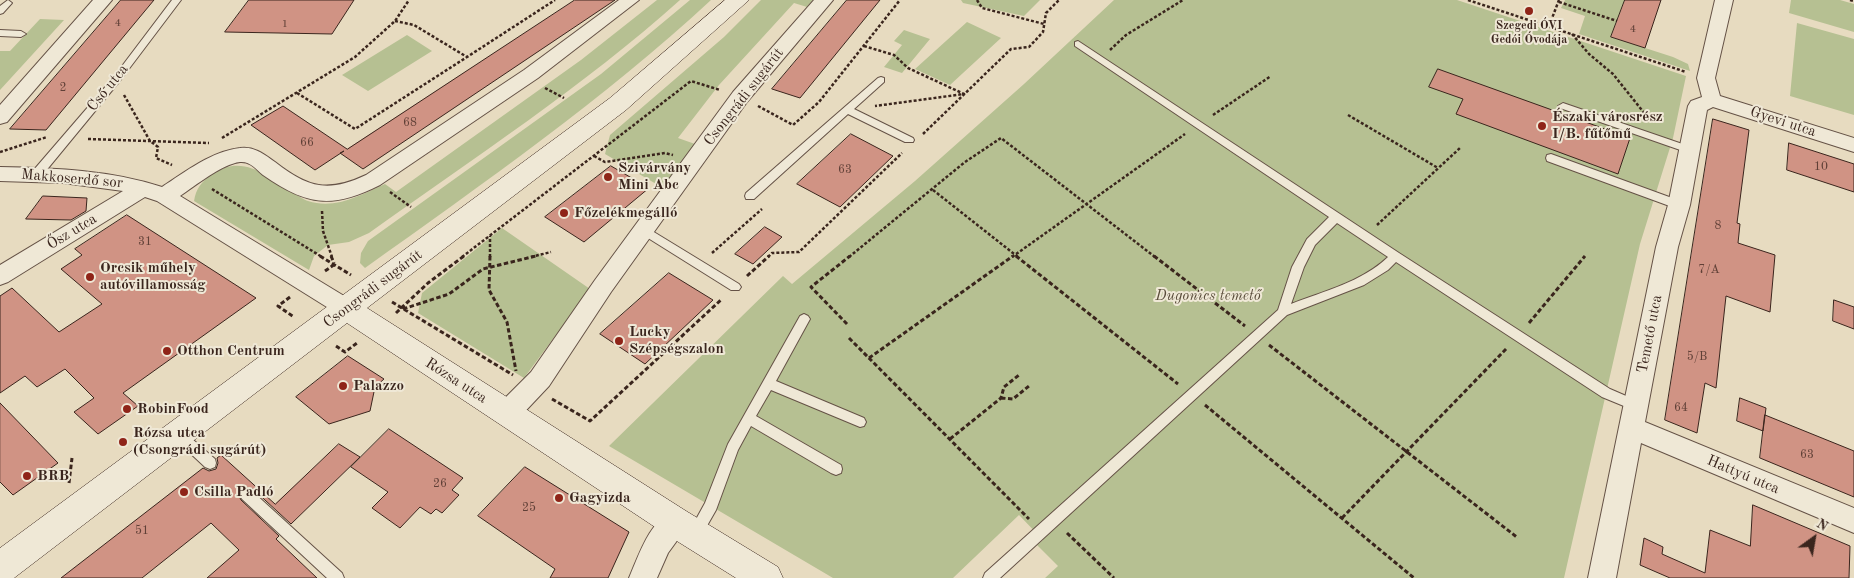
<!DOCTYPE html>
<meta charset="utf-8">
<style>
body{margin:0}
#map{position:relative;width:1854px;height:578px;overflow:hidden;background:#e7dbc0;font-family:"Old Standard TT",serif}
canvas{display:block}
.north{position:absolute;left:1789px;top:513px;width:50px;height:50px;-webkit-text-stroke:4px #efe8d6;paint-order:stroke;rotate:32deg;font-size:14px;font-weight:700;line-height:20px;text-align:center;color:#3a251d}
.north::after{content:'';display:block;margin:auto;width:18px;height:22px;background:#3a251d;clip-path:polygon(50% 0,100% 100%,50% 72%,0 100%)}
</style>
<div id="map">
<canvas width="1854" height="578"></canvas>
<div class="north">N</div>
</div>
<script>
const g = document.querySelector('canvas').getContext('2d');
g.lineJoin = 'round';
function paint(path, color) { g.fillStyle = color; g.fill(path, 'evenodd'); }
function stroke(path, color, width, dash) { g.strokeStyle = color; g.lineWidth = width; g.lineCap = dash ? 'butt' : 'round'; g.setLineDash(dash || []); g.stroke(path); }
function label(font, color, halo, rows, align = 'center') {
  g.font = font + ' "Old Standard TT",serif'; g.lineWidth = 4; g.setLineDash([]); g.textBaseline = 'middle'; g.strokeStyle = halo; g.fillStyle = color; for (const [text, x, y, turn = 0] of rows) {
    g.save(); g.translate(x, y); g.rotate((+turn || 0) * Math.PI / 180); g.textAlign = isNaN(turn) ? turn : align; if (halo) g.strokeText(text, 0, 0); g.fillText(text, 0, 0); g.restore();
  }
}
const green = new Path2D(`
 M657 0H680C584 86 474 158 369 233L349 242 328 245 314 256 309 270 194 201C196 189 201 182 212 174 244 153 268 177 295 194 299 196 304 200 308 201 335 210 361 195 385 184L396 192 581 60Z
 M690 0H711C604 99 484 183 365 268L360 263 361 253 368 241 601 74Z
 M761 0H813L807 7 794 3 719 85 678 138 695 144 663 188 605 154 610 135 724 37Z
 M961 0H1040L1024 16 963 3Z
 M1114 0H1457L1686 76 1673 138 1640 244 1564 578H1045L1058 566 1037 545 1043 540 1019 515 953 578H833L609 446 783 276 792 284 915 181 1024 84Z
 M1565 0H1625L1611 37 1673 57 1688 64 1690 71 1579 34 1585 16 1561 8Z
 M1791 0H1840L1854 4V32L1789 13Z
 M40 19 64 20 0 90V51H10Z
 M967 22 1001 38 950 85 915 69Z
 M1797 23 1854 39V115L1790 96Z
 M904 30 930 39 902 73 884 67 902 45 894 41Z
 M407 35 432 51 368 91 342 75Z
 M502 228 590 289 524 378 418 313 422 293Z`);
const building = new Path2D(`
 M121 0H154L46 130 10 129Z
 M249 0H354L332 34 225 32Z
 M575 0H615L363 169 340 153 344 151 315 170 251 125 283 106 347 149Z
 M847 0H880L800 98 772 89Z
 M1625 0H1661L1645 48 1611 37Z
 M1438 69 1630 138 1618 174 1456 114 1463 99 1429 87Z
 M1713 119 1749 130 1737 223 1740 224 1738 243 1775 255 1770 312 1726 296 1716 388 1705 383 1697 433 1665 420Z
 M851 134 893 156 840 207 797 184Z
 M1789 143 1854 164V192L1787 170Z
 M611 166 649 188 584 242 545 217Z
 M43 196 87 198 86 211 71 220 26 219Z
 M127 215 256 298 123 393 138 406 98 434 74 412 94 398 65 369 37 387 25 376 0 393V296L12 288 59 332 102 304 61 269 82 255 75 249Z
 M765 227 782 237 753 264 735 254Z
 M669 273 713 300 645 364 600 334Z
 M1834 300 1854 307V329L1833 321Z
 M348 356 384 379 375 387 370 411 329 424 296 397Z
 M1740 398 1766 408 1763 431 1737 421Z
 M0 403 58 463 13 495 0 482Z
 M1765 415 1854 451V497L1760 458Z
 M389 429 463 478 452 490 459 495 442 513 436 509 431 514 420 507 400 528 372 508 388 492 351 467Z
 M339 444 360 457 291 524 253 489 246 487 241 489 238 494 241 500 279 536 276 539 317 578H207L239 550 211 523 142 578H61L203 468 209 471 216 469 218 463 217 458 221 455 275 504Z
 M525 467 629 532 608 578H550L555 569 478 516Z
 M1753 505 1850 546 1849 578H1670L1640 565 1644 538 1663 547 1662 554 1705 573 1710 530 1750 546Z`);
const pathFar1 = new Path2D(`
 M977 0 982 8 1044 24
 M1468 0 1686 72
 M1850 0 1854 1
 M1559 2 1617 21
 M395 21 414 25 467 57 555 0
 M1549 26 1559 0
 M1572 34 1589 54 1613 74 1649 119
 M864 46 894 55 908 68 964 94 875 106
 M1110 50 1126 35 1183 0
 M545 88 564 98
 M297 93 355 129 467 57
 M124 95 150 141 158 147 156 158 172 165
 M758 106 793 125 819 102 900 0
 M1213 115 1271 76
 M1348 115 1438 168
 M923 134 1011 49 1029 47 1043 32 1046 13 1059 0
 M222 138 355 57 395 21 409 0
 M88 139 209 143
 M0 152 47 137
 M594 156 605 162 665 153 673 155
 M212 189 322 257
 M933 190 1018 257
 M390 192 411 207
 M322 211 323 231 332 257
 M1377 225 1460 148
 M712 253 762 209
 M462 257 691 81 720 90
 M490 257V236
 M531 257 551 252
 M768 257 772 253 799 252 902 153
 M849 257 965 162 1001 138 1155 257
 M1012 257 1185 134`);
const path = new Path2D(`
 M320 256 351 275
 M331 256 334 263
 M490 256 489 290 507 322 516 371
 M1016 256 1178 384
 M1154 256 1245 326
 M325 271 335 264
 M747 276 769 256
 M290 297 278 306 294 317
 M392 302 513 375
 M403 309 449 294 483 269 536 256
 M396 313 428 283 464 256
 M1529 323 1585 256
 M847 324 811 287 850 256
 M849 338 1029 519
 M1269 345 1518 538
 M336 346 345 352 357 343
 M869 358 1013 256
 M1001 398 1013 399 1029 386
 M552 399 590 421 722 299
 M1205 405 1414 578
 M950 439 1001 398 1004 387 1019 375
 M69 483 72 458
 M1342 518 1507 348
 M1067 533 1114 578`);
const lane = new Path2D(`
 M8 0 12 3 3 13 0 14V6Z
 M172 0H181L119 82 40 178H32L31 175 32 172 113 78Z
 M0 30 21 31 26 34 21 37 0 36Z
 M1078 41 1399 253 1610 389 1640 402 1642 406 1640 410 1636 411 1602 397 1396 262 1388 270 1364 285 1287 315 1000 578H983L985 573 1278 310 1292 267 1307 239 1329 217 1075 46V42ZM1337 223 1388 257C1362 282 1324 291 1291 304L1304 267 1315 245Z
 M881 77 884 78V82L854 109 913 138 914 140 913 142H905L848 114 754 199H746L745 196 746 193 878 78Z
 M1563 103 1694 148 1695 150 1694 152H1686L1560 108 1558 106Z
 M1551 154 1683 202 1684 205 1683 208H1675L1547 161 1546 158 1547 155Z
 M644 226 739 284 741 287 739 290H731L640 233 639 230 640 227Z
 M804 314 808 316 810 319 776 381 864 418 866 422 864 426 860 427 771 390 756 416 841 465 842 469 841 473 836 475 831 473 751 426 738 450 716 510 700 538 695 540 690 538 688 534 705 503 728 444 800 316Z
 M179 430 183 431 215 459 216 463 215 467 210 469 205 467 175 439 173 435 175 431Z
 M247 489 252 491 342 573 344 578H327L242 499 240 495 242 491Z`);
const street = new Path2D(`
 M93 0H112L7 122 0 124V105Z
 M619 0H639L538 78 380 185C332 209 307 206 263 175 256 169 250 161 240 162 222 164 195 186 180 196L354 302 357 308 354 314 346 317 338 314 157 201 145 197 8 282 0 285V265L123 191 63 183 0 181V167C55 168 110 170 162 187 185 172 212 151 240 148 254 146 264 154 275 162 308 188 328 193 366 175L524 70Z
 M814 0H833L747 102 611 292 549 386 516 421 507 424 498 421 495 413 498 405 531 372 595 280 733 92Z
 M1715 0H1733L1715 78 1720 96 1854 138V152L1713 107 1707 110 1690 205 1678 247 1645 422 1854 508V533L1641 443 1616 578H1588L1656 247 1668 205 1688 106 1691 101 1702 97 1697 78Z
 M675 510 684 513 688 522 684 531 668 553 657 578H629C639 555 650 519 675 510Z`);
const secondary = new Path2D(`
 M725 0H749L626 110 367 308 686 511 778 567 783 578H736L664 533 347 323 14 578H0V548L610 98Z`);
const markers = [
 [1529,11,5,"#8f2418"],
 [1542,126,5,"#8f2418"],
 [608,177,5,"#8f2418"],
 [564,213,5,"#8f2418"],
 [90,277,5,"#8f2418"],
 [619,341,5,"#8f2418"],
 [167,351,5,"#8f2418"],
 [343,386,5,"#8f2418"],
 [127,409,5,"#8f2418"],
 [123,442,5,"#8f2418"],
 [27,476,5,"#8f2418"],
 [184,492,5,"#8f2418"],
 [559,498,5,"#8f2418"]
];
const farNumbernames = [
 ["4",118,23],
 ["1",285,24],
 ["4",1633,29]
];
const farPoinames = [
 ["Szegedi ÓVI",1529,26],
 ["Gedói Óvodája",1529,40]
];
const numberNames = [
 ["2",63,88],
 ["68",410,123],
 ["66",307,143],
 ["10",1821,167],
 ["63",845,170],
 ["8",1718,226],
 ["31",145,242],
 ["7/A",1709,270],
 ["5/B",1697,357],
 ["64",1681,408],
 ["63",1807,455],
 ["26",440,484],
 ["25",529,508],
 ["51",142,531]
];
const streetNames = [
 ["Cső utca",108,88,-51],
 ["Csongrádi sugárút",744,97,-52],
 ["Gyevi utca",1783,122,18],
 ["Makkoserdő sor",72,179,5],
 ["Ősz utca",72,232,-31],
 ["Csongrádi sugárút",373,289,-37],
 ["Temető utca",1650,334,-79],
 ["Rózsa utca",456,381,33],
 ["Hattyú utca",1743,475,23]
];
const poiNames = [
 ["Északi városrész",1552,117],
 ["I/B. fűtőmű",1552,134],
 ["Szivárvány",618,168],
 ["Mini Abc",618,185],
 ["Főzelékmegálló",574,213],
 ["Orcsik műhely",100,268],
 ["autóvillamosság",100,285],
 ["Lucky",629,332],
 ["Szépségszalon",629,349],
 ["Otthon Centrum",177,351],
 ["Palazzo",353,386],
 ["RobinFood",137,409],
 ["Rózsa utca",133,433],
 ["(Csongrádi sugárút)",133,450],
 ["BRB",37,476],
 ["Csilla Padló",194,492],
 ["Gagyizda",569,498]
];
const parkNames = [
 ["Dugonics temető",1208,296]
];
paint(green, '#b6c092');
paint(building, '#d09384');
stroke(building, '#3a251d', 1);
stroke(lane, '#655246', 2);
stroke(street, '#655246', 2);
stroke(secondary, '#3a251d', 1);
stroke(pathFar1, '#3a251d', 2.5, [3, 2]);
stroke(path, '#3a251d', 3, [4.5, 2.5]);
paint(lane, '#efe8d6');
paint(street, '#efe8d6');
paint(secondary, '#efe8d6');
for (const [x, y, r, color] of markers) { const dot = new Path2D(); dot.arc(x, y, r, 0, 2 * Math.PI); g.fillStyle = color; g.fill(dot); stroke(dot, '#efe8d6', 2); }
label('11px', '#604037', null, farNumbernames);
label('bold 12px', '#3a251d', '#efe8d6', farPoinames);
label('12px', '#604037', null, numberNames);
label('15px', '#3a251d', '#efe8d6', streetNames);
label('bold 15px', '#3a251d', '#efe8d6', poiNames, 'left');
label('italic 15px', '#594c3a', '#efe8d6', parkNames);
</script>
